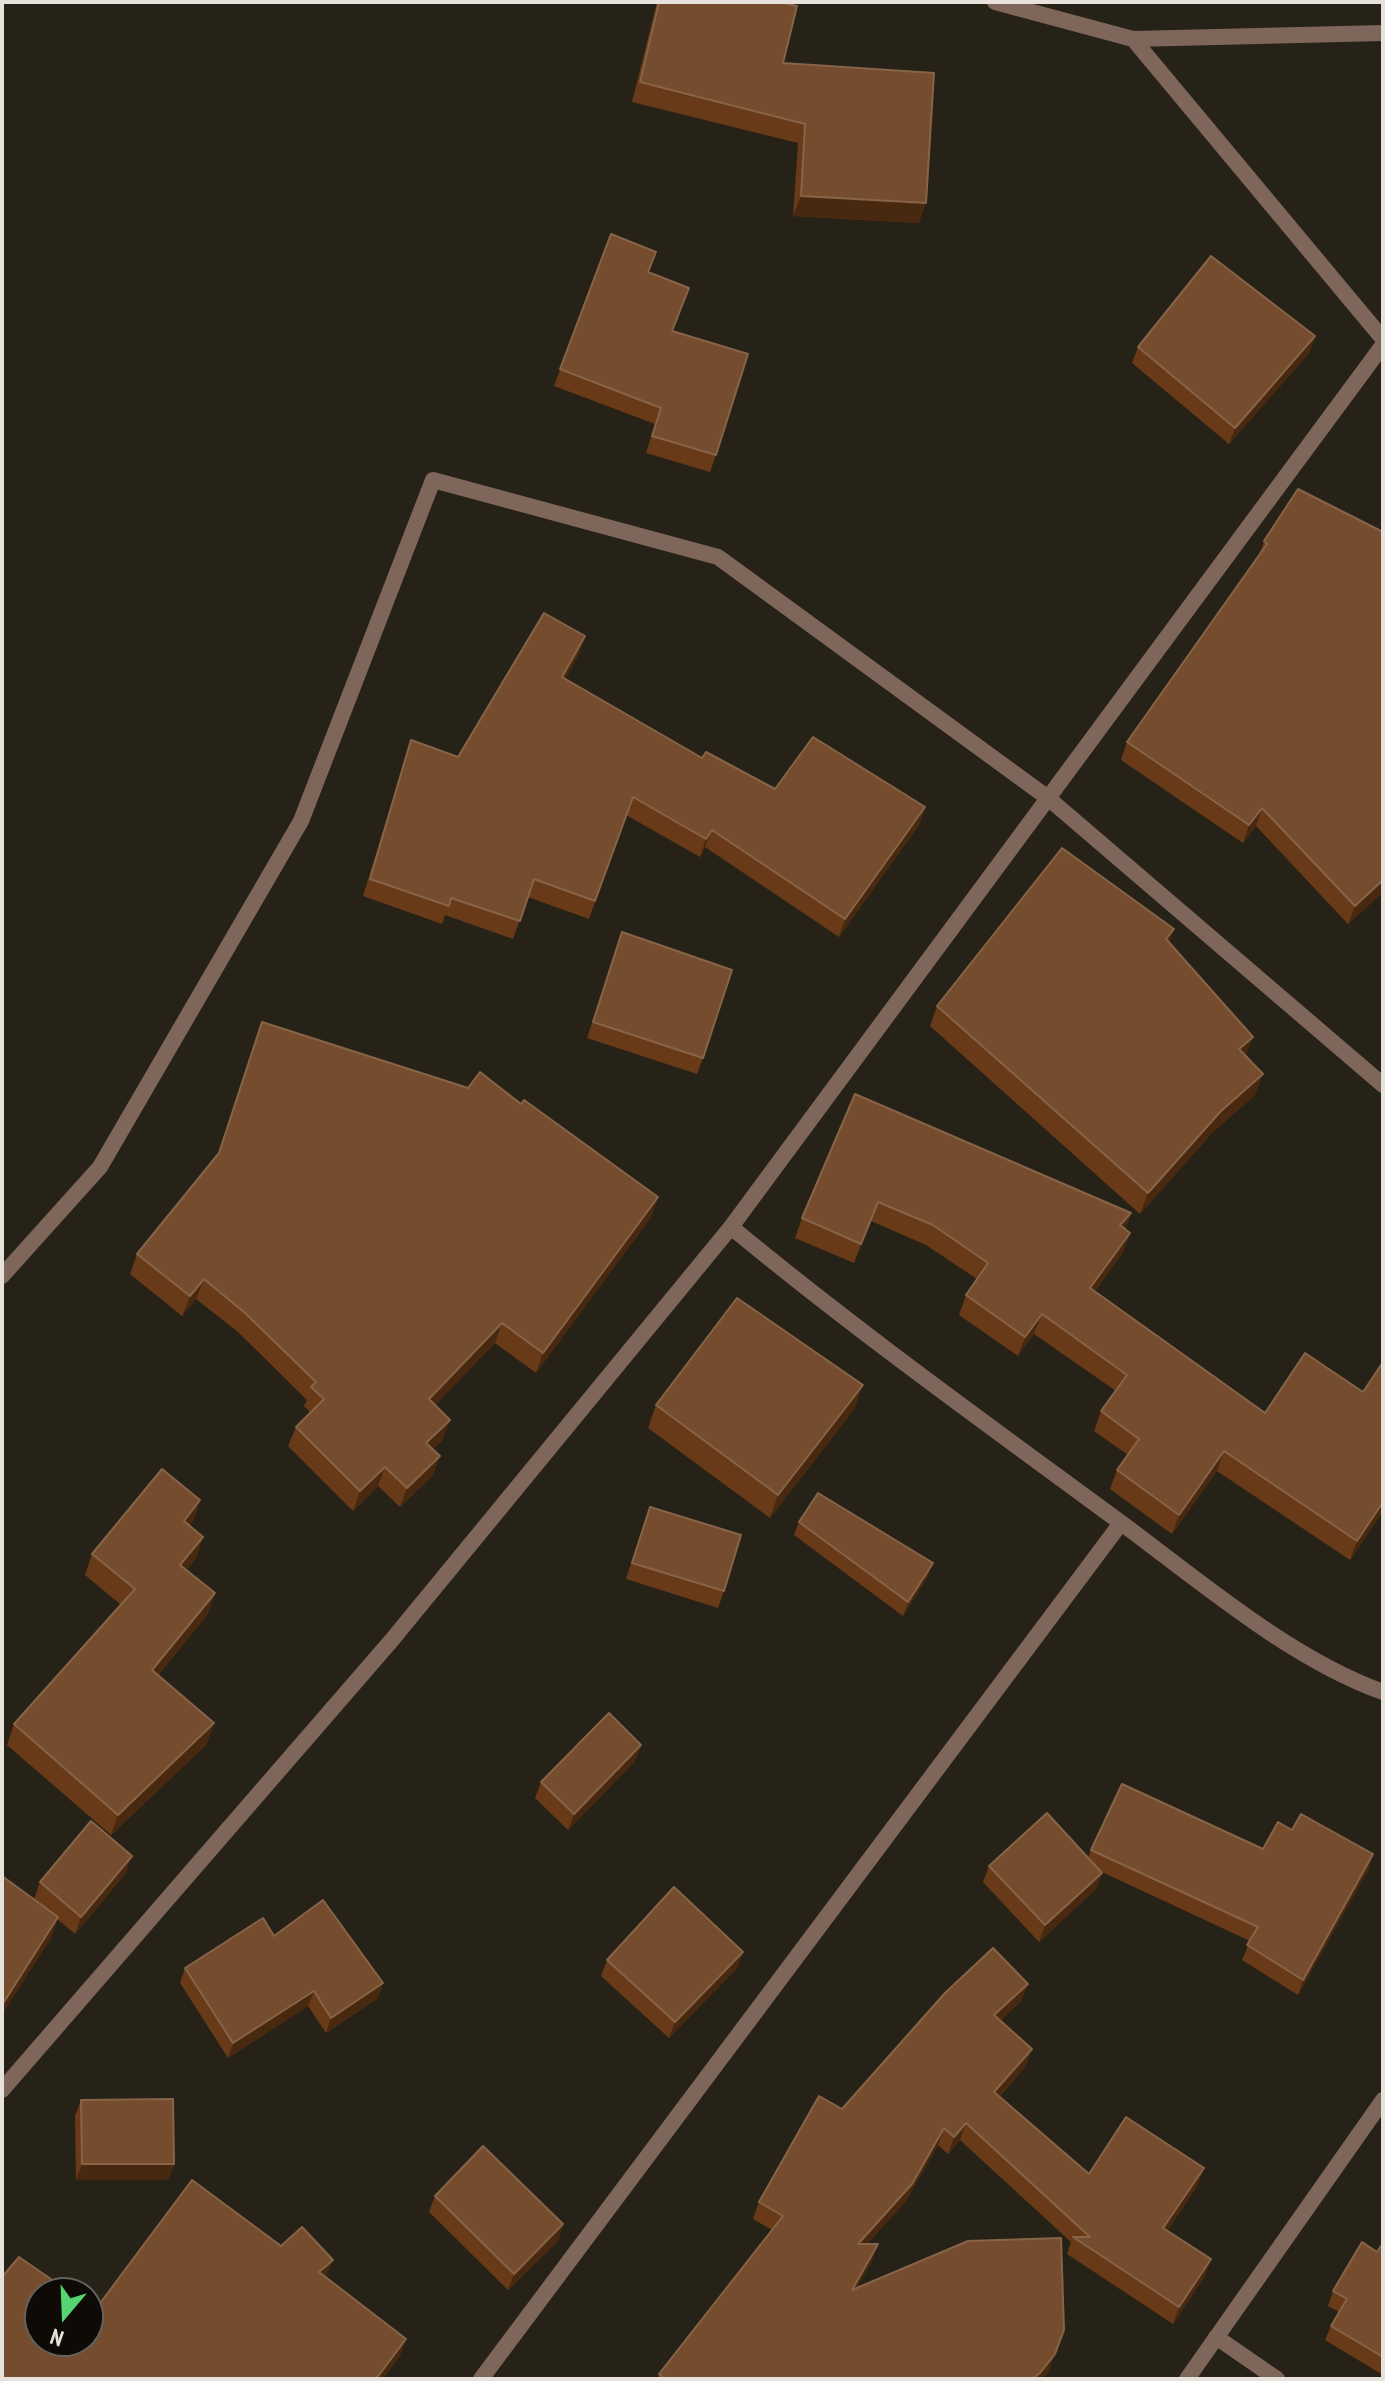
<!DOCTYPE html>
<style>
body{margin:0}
#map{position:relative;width:1385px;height:2381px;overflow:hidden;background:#272217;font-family:"PT Sans Narrow",sans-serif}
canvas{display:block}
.frame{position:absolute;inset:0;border:4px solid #e7e3dc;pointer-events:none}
.north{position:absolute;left:24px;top:2277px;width:80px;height:80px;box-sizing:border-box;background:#0e0b07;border:2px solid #65615c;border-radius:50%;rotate:199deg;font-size:22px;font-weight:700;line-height:32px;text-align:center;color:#e7e3dc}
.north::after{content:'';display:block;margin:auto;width:28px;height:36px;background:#56d671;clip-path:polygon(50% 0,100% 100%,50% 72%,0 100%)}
</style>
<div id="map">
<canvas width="1385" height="2381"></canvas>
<div class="frame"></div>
<div class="north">N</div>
</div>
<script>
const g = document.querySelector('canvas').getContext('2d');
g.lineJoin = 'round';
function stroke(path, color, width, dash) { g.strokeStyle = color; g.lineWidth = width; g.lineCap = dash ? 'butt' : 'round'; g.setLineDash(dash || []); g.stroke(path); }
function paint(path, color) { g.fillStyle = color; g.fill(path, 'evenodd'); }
const minor = new Path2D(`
 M995 2 1133 39 1383 33
 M1133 39 1383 339
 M731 1227C858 1332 991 1427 1124 1525 1202 1583 1291 1659 1383 1692
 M2 1276 100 1167 301 821 433 480 718 557 1048 798 1383 1085
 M2 2090 391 1641 731 1227 1383 345
 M1216 2337 1277 2379
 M481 2379 1121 1523
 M1187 2379 1383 2100`);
const wall = new Path2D(`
 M657 2H779L783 63 919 223 793 216 798 143 632 102Z
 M611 234 648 273 672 331 716 455 710 472 646 453 655 424 554 386Z
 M1315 336 1309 353 1229 444 1132 363 1138 347Z
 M1298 489 1383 892 1348 924 1256 826 1243 843 1121 760 1127 742 1259 556 1264 541Z
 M579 654 565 679 702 758 775 789 925 807 919 825 839 937 705 847 700 857 626 815 589 919 528 897 513 939 445 915 442 924 363 896 411 740 458 757Z
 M622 932 703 1058 697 1074 587 1038Z
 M1169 943 1246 1056 1255 1095 1212 1133 1140 1214 930 1026 937 1006Z
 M262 1022 521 1104 658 1197 651 1217 536 1373 495 1343 435 1405 443 1439 433 1449V1475L400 1507 378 1486 353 1511 288 1446 296 1427 310 1412 304 1406 307 1400 238 1332 196 1299 182 1316 130 1274 137 1254 218 1154Z
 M855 1094 1131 1213 1125 1229 1130 1233 1123 1252 1095 1291 1265 1413 1363 1392 1383 1362V1511L1350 1560 1217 1471 1172 1534 1110 1489 1117 1470 1128 1455 1094 1431 1101 1411 1116 1391 1034 1334 1018 1356 959 1315 966 1295 977 1279 926 1245 871 1221 854 1263 795 1238 802 1218Z
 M656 1405 855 1408 770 1518 648 1428Z
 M200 1500 193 1521 189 1526 203 1537 196 1558 186 1570 208 1614 158 1675 207 1744 111 1835 7 1745 14 1724 121 1605 85 1575 92 1554Z
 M799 1522 928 1576 903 1616 794 1535Z
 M644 1523 724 1591 718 1608 626 1579Z
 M641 1745 635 1761 568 1830 535 1798 541 1782Z
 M1292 1830 1373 1854 1368 1870 1298 1995 1242 1960 1250 1941 1102 1872 1096 1889 1039 1942 983 1882 989 1866 1088 1858 1091 1850 1263 1849Z
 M126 1873 75 1934 57 1919 50 1940 34 1899 40 1882Z
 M274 1936 383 1983 378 1998 326 2033 308 2006 228 2058 180 1983 185 1968Z
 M743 1952 737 1968 669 2038 601 1976 607 1960Z
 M1028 1984 1021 2001 1000 2021 1026 2066 999 2097 1089 2174 1198 2185 1167 2231 1205 2276 1173 2324 1067 2254 1071 2242 960 2140 948 2154 938 2145 906 2201 867 2244 872 2261 856 2288 1049 2371 1043 2379H657L659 2374 772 2230 753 2219 759 2202Z
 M81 2100 174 2164 168 2180H76L75 2116Z
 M435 2196 563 2224 558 2241 508 2290 429 2212Z
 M1383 2243V2375L1325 2340 1331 2326 1339 2312 1328 2306 1333 2291 1377 2252Z`);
const shadedWall = new Path2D(`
 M801 196 926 203 919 223 793 216Z
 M1315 336 1309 353 1229 444 1235 428Z
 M585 636 579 654 556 695 562 677Z
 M925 807 919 825 839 937 845 919Z
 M1262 808 1256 826 1243 843 1249 825Z
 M712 830 705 847 700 857 706 839Z
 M1383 880V892L1348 924 1355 906Z
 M1174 929 1167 950 1166 939Z
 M1253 1037 1245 1057 1239 1049Z
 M1263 1074 1255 1095 1212 1133 1140 1214 1148 1193 1220 1112Z
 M658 1197 651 1217 536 1373 543 1353Z
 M878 1202 871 1221 854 1263 861 1244Z
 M1131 1213 1123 1233 1120 1225Z
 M1130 1233 1123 1252 1083 1307 1090 1288Z
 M204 1279 196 1299 182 1316 190 1296Z
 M1042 1314 1034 1334 1018 1356 1025 1337Z
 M502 1323 495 1343 422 1419 429 1399Z
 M863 1385 855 1408 770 1518 778 1495Z
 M450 1420 443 1439 419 1462 426 1443Z
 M1224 1451 1217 1471 1172 1534 1179 1515Z
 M440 1456 433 1475 400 1507 407 1488Z
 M385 1467 378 1486 353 1511 360 1491Z
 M200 1500 193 1521 176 1542 184 1521Z
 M1383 1502V1511L1350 1560 1357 1541Z
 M203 1537 196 1558 173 1585 180 1565Z
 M933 1563 928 1576 903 1616 908 1602Z
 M215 1593 208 1614 145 1690 152 1670Z
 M214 1723 207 1744 111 1835 118 1815Z
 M641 1745 635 1761 568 1830 574 1814Z
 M1373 1854 1368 1870 1298 1995 1303 1980Z
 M132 1856 126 1873 75 1934 81 1917Z
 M1102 1873 1096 1889 1039 1942 1045 1925Z
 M58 1917 50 1940 2 2015V2005Z
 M743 1952 737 1968 669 2038 675 2022Z
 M383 1983 378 1998 326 2033 331 2018Z
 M1028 1984 1021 2001 988 2032 994 2015Z
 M314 1991 308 2006 228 2058 233 2043Z
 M1032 2049 1026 2066 987 2109 994 2092Z
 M966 2123 960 2140 948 2154 954 2137Z
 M944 2128 938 2145 906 2201 852 2261 858 2244Z
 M82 2164H174L168 2180H76Z
 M1204 2168 1198 2185 1157 2245 1163 2228Z
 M563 2224 558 2241 508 2290 514 2274Z
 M878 2244 872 2261 846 2307 852 2290Z
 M1211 2259 1205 2276 1173 2324 1179 2307Z
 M333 2260 326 2277 312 2289 319 2272Z
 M406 2339 400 2356 383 2379H376Z
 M1055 2354 1049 2371 1043 2379H1032Z`);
const building = new Path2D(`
 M659 2H779L797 6 783 63 934 73 926 203 801 196 805 124 640 82Z
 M611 234 656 252 648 272 689 288 672 331 748 354 716 455 652 436 661 408 560 369Z
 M1211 256 1315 336 1235 428 1138 347Z
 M1298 489 1383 532V880L1355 906 1262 808 1249 825 1127 742 1267 544 1264 541Z
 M544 613 585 636 562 677 702 758 706 752 775 789 813 737 925 807 845 919 712 830 706 839 633 797 595 901 534 879 520 921 451 898 449 906 370 879 411 740 458 757Z
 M1062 848 1174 929 1166 939 1253 1037 1239 1049 1263 1074 1220 1112 1148 1193 937 1006Z
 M622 932 732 970 703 1058 593 1022Z
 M262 1022 468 1088 480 1072 521 1104 524 1100 658 1197 543 1353 502 1323 429 1399 450 1420 426 1443 440 1456 407 1488 385 1467 360 1491 296 1427 324 1399 311 1387 316 1382 245 1313 204 1279 190 1296 137 1254 219 1153Z
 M855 1094 1131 1213 1120 1225 1130 1233 1090 1288 1265 1413 1305 1353 1363 1392 1383 1362V1502L1357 1541 1224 1451 1179 1515 1117 1470 1139 1439 1101 1411 1127 1375 1042 1314 1025 1337 966 1295 988 1263 933 1225 878 1202 861 1244 802 1218Z
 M737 1298 863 1385 778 1495 656 1405Z
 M162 1469 200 1500 184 1521 203 1537 180 1565 215 1593 152 1670 214 1723 118 1815 14 1724 135 1589 92 1554Z
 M818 1493 933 1563 908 1602 799 1522Z
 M650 1507 741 1535 724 1591 632 1563Z
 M609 1713 641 1745 574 1814 541 1782Z
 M1122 1784 1263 1849 1278 1822 1292 1830 1301 1814 1373 1854 1303 1980 1247 1945 1258 1927 1091 1850Z
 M1047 1813 1102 1873 1045 1925 989 1866Z
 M91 1821 132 1856 81 1917 40 1882Z
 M2 1876 58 1917 2 2005Z
 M674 1887 743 1952 675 2022 607 1960Z
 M323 1900 383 1983 331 2018 314 1991 233 2043 185 1968 263 1918 274 1936Z
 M993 1948 1028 1984 994 2015 1032 2049 994 2092 1089 2174 1126 2117 1204 2168 1163 2228 1211 2259 1179 2307 1073 2237H1090L966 2123 954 2137 944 2128 912 2184 858 2244H878L852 2290 968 2241 1061 2238 1064 2330 1055 2354 1040 2373 1032 2379H665L659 2374 783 2216 759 2202 819 2096 842 2109 945 1993Z
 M173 2099 174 2164H82L81 2100Z
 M483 2146 563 2224 514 2274 435 2196Z
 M192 2180 281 2246 302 2227 333 2260 319 2272 406 2339 376 2379H2V2277L19 2257 71 2293H40V2341H88V2305L95 2310Z
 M1362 2242 1377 2252 1383 2243V2357L1331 2326 1347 2299 1333 2291Z`);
stroke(minor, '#7f665a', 16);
paint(wall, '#683a18');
paint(shadedWall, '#48290f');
paint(building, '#754c2d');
stroke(building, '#876448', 2);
</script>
